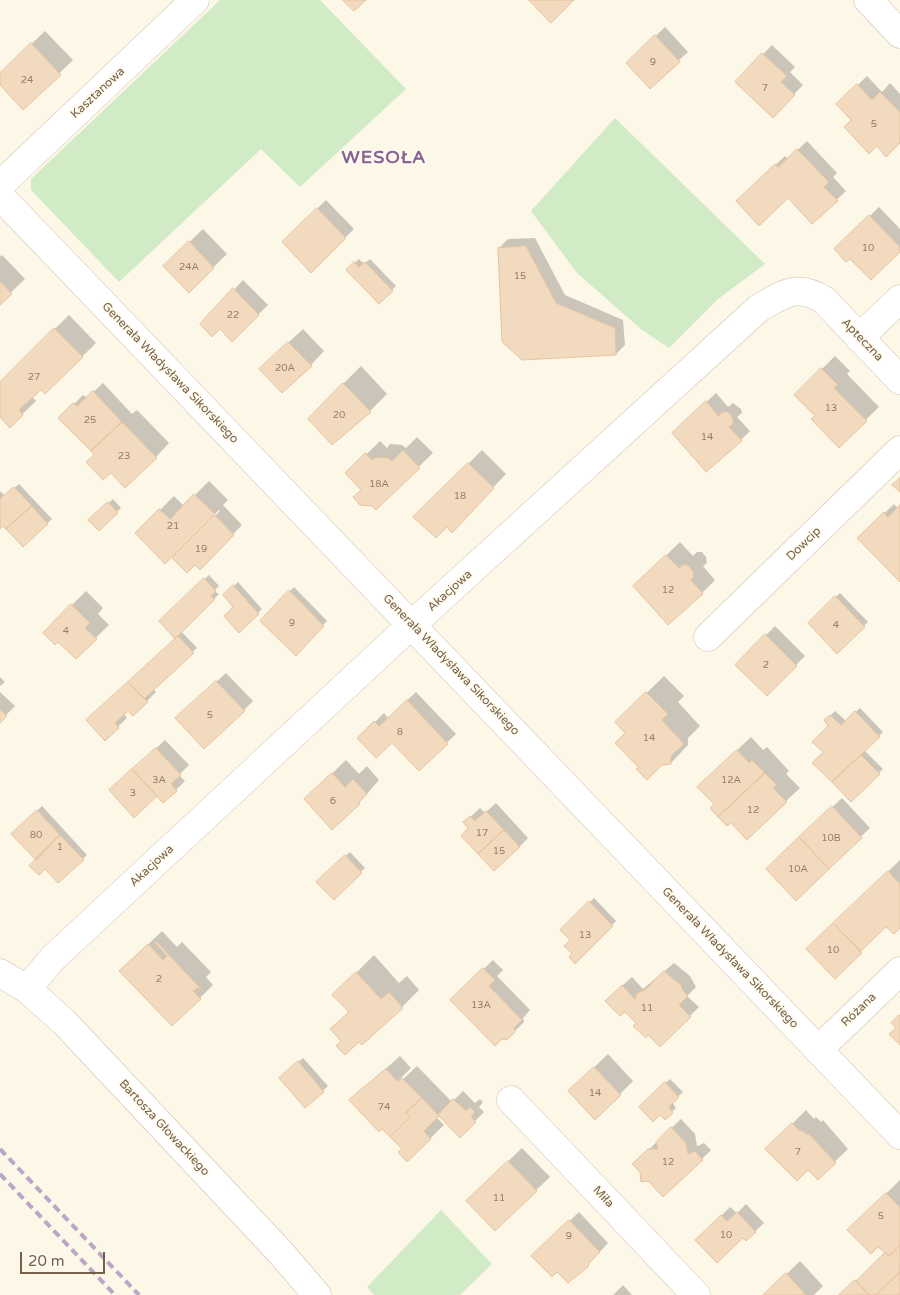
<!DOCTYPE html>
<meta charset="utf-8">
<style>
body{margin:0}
#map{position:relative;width:900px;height:1295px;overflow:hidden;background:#fdf7e7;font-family:"Varela Round",sans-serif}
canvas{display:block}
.scale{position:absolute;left:20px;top:1252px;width:85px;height:22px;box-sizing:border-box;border:2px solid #77604b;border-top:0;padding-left:6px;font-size:15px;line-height:18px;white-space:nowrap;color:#77604b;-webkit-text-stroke:4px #fffbee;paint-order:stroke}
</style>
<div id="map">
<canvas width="900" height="1295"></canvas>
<div class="scale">20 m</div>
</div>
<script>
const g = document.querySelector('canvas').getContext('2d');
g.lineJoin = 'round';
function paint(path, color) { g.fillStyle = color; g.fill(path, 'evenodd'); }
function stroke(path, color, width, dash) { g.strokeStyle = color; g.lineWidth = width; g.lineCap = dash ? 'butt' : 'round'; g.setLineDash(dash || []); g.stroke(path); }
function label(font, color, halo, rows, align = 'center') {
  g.font = font + ' "Varela Round",sans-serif'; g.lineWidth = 4; g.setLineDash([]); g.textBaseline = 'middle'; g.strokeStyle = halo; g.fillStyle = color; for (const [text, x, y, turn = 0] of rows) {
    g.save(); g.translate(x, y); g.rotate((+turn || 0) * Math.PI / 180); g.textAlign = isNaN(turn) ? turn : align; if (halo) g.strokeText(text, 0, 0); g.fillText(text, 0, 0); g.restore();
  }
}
const green = new Path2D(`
 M220 0H320L406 89 300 187 261 149 119 282 31 190V179Z
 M615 118 765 264 718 299 669 348 642 330 577 273 531 211Z
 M441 1210 492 1264 460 1295H374L367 1287Z`);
const shadow = new Path2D(`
 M665 27 688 52 650 87 637 54Z
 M45 31 73 60 23 108 0 84V74Z
 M772 45 795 67 790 72 803 85 773 116 736 82Z
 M867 76 882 92 890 83 900 94V141L838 104Z
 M807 141 837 173 833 177 846 191 812 223 788 197 746 192 785 156 788 159Z
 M326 200 354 229 311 271 283 242Z
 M879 207 900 229V250L850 257 836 249Z
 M203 229 227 254 189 291 165 266Z
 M535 238 565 295 623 320 625 345 616 354 522 359 499 248 508 239Z
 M2 255 25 279 0 303V257Z
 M359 259 364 264 370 259 396 286 379 303 347 270Z
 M243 280 268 305 232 340 220 327 202 324Z
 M69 315 96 343 45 393 41 388 32 397 36 401 10 426 0 416V383Z
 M303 329 324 351 311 365 274 356Z
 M835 356 850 371 847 374 879 407 839 446 816 416 796 395Z
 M361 366 387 394 370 411 343 384Z
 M103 383 132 414 137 410 169 443 156 457 95 455 60 418 83 395 87 398Z
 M716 393 728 407 733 403 741 409 742 413 737 417 750 431 741 440 683 424Z
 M417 437 433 453 376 508 347 473 380 441 387 448 390 444 402 445 406 448Z
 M482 450 506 474 465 517 447 525 415 517Z
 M209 481 228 500 223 505 242 525 200 568 195 564 174 558 220 511 219 510 165 562 137 533 174 496 184 506Z
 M19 484 52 519 23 545 3 524 0 527V491L5 496Z
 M113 499 121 508 99 529 90 520Z
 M894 504 898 509 900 507V580L859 538Z
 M680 542 693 556 697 552H702L706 557 707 563 703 566 715 580 702 593 648 573Z
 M209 575 219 586 214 591 219 594 181 631 197 648 153 689 156 692 147 701 124 714 127 718 105 739 88 720 177 638 160 621Z
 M238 582 262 609 239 631 235 607 224 595Z
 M294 587 327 621 296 654 262 621Z
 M86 591 103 608 98 614 109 625 76 657 58 640 44 633Z
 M840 593 868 622 837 652 809 623Z
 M775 626 805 656 767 694 737 665Z
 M226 673 253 701 244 710 186 709Z
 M664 676 684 696 678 702 700 726 688 738V745L671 763 640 767 627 733 617 722Z
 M0 677 5 682 0 686Z
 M0 692 15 706 0 721Z
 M416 692 456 734 419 769 392 741 359 738 384 713 388 718Z
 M860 708 883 732 864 750 883 769 851 800 814 763 824 752 830 726 826 720 835 711 846 721Z
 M751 737 763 750 767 747 789 771 786 774 800 788 786 801 716 804 712 774Z
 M165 740 189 765 179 775 185 781 176 790 157 795 147 757Z
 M346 760 359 774 367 766 379 780 359 803 319 786Z
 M842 798 870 828 796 899 776 860Z
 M496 803 528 838 519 847 470 828 465 822 480 808 485 813Z
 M42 806 87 855 59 882 13 834Z
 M350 852 365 868 334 898 318 882Z
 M900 860V926L886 925 835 977 808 949Z
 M594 898 616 921 575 962 572 939 562 930Z
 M162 931 177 947 182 942 211 972 206 977 213 985 200 998 134 958Z
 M374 955 399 983 407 976 419 990 402 1007 343 1041 350 1012 351 978Z
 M493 960 503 970 497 976 530 1010 523 1018 524 1022 507 1039 452 1000Z
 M674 963 690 976 696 987 687 996 699 1007 660 1046 638 1023 615 992 632 977 643 989Z
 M608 1054 633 1081 620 1094 583 1078Z
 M400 1056 411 1068 397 1082 399 1083 417 1066 452 1102 463 1091 475 1103 480 1099 483 1102 479 1107 484 1112 460 1136 438 1114 436 1117 444 1125 408 1160 403 1149 351 1100Z
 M303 1058 328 1086 306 1107 285 1074Z
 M670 1079 683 1092 672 1102 676 1108 665 1118 661 1114 641 1107Z
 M806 1110 814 1119 816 1117 821 1122 823 1120 848 1149 818 1178 808 1168 767 1149Z
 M681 1119 695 1134 697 1146 704 1143 711 1150 702 1159 643 1155Z
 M522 1148 550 1177 495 1229 481 1187Z
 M900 1180V1295H841L887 1252 849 1230Z
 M746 1204 764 1223 746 1240 743 1236 697 1240 730 1207 737 1213Z
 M579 1212 608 1243 587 1266 542 1247Z
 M800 1261 823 1286 814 1295H765Z
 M623 1285 632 1295H613Z`);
const building = new Path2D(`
 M343 0H366L354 11Z
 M529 0H574L551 23Z
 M655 35 680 62 650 89 626 63Z
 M31 43 61 75 23 110 0 85V73Z
 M762 53 787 76 781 82 795 95 773 118 735 82Z
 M857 84 872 100 880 92 900 112V143L886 157 877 146 869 154 844 127 851 120 836 104Z
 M797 149 829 182 824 187 838 201 812 224 788 198 759 226 736 201 775 164 778 167Z
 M317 208 346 238 311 273 282 242Z
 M869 215 900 247V252L871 280 850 259 846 262 834 249Z
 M189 241 214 268 189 293 163 266Z
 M526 246 556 303 615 328 616 355 522 360 502 342 498 248Z
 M354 262 359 267 365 262 393 291 379 304 346 270Z
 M0 281 12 294 0 305Z
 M233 288 259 315 232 342 220 329 212 337 200 324Z
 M54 328 83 357 45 394 41 390 19 410 23 415 10 428 0 417V382Z
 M288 342 312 366 282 393 259 369Z
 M821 368 838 385 834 388 867 421 839 448 811 419 815 416 794 395Z
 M343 383 371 412 332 445 308 419Z
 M93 391 122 422 91 451 58 418 73 403 77 406Z
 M706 401 718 416 723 412H728L733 418V424L729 427 742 441 706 472 672 433Z
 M122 422 157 458 125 488 111 473 103 480 86 462 94 455 91 451Z
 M403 450 420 468 376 510 372 506 360 505 353 497 361 490 345 473 365 453 372 460 376 457 388 458 392 461Z
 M468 463 494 488 452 533 447 527 436 538 413 517Z
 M900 478V492L892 485Z
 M14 487 32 506 6 529 3 526 0 529V499Z
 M194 494 215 514 165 564 135 533 159 509 170 519Z
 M108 502 118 513 99 531 88 520Z
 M900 505V582L857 538 884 512 888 517Z
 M32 506 48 524 23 547 6 529Z
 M215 515 234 535 200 570 195 565 187 573 172 558Z
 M666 555 679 568 683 565H688L693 571 694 577 691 580 703 594 668 625 633 586Z
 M204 578 216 591 211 596 215 599 175 639 159 621Z
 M233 585 259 614 239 633 224 616 233 607 223 595Z
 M289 590 324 626 296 656 260 621Z
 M835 596 865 627 837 654 808 623Z
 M71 604 90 623 85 628 97 639 76 659 58 642 55 645 43 633Z
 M765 634 797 666 767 696 735 665Z
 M178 636 194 653 144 699 128 682Z
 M216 681 245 711 204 749 175 718Z
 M128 682 148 702 133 716 128 711 115 723 119 728 105 741 86 720Z
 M646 692 668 714 662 720 684 744 671 756V764L662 765 647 780 636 769 639 768 615 743 625 733 615 722Z
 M407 700 448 744 419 771 392 743 376 758 357 738 374 721 379 726Z
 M0 709 7 716 0 723Z
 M855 711 880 737 832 782 812 763 823 752 812 742 828 726 824 720 830 715 841 725Z
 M156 748 181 775 171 784 177 791 163 803 132 769Z
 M737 750 749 763 752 760 765 773 718 817 710 808 714 804 697 787Z
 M861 755 880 774 851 802 832 782Z
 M132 769 157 796 134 818 109 790Z
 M332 773 345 787 353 779 367 794 359 802 360 804 332 830 304 799Z
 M765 773 777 785 773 788 787 802 747 840 731 823 727 826 718 817Z
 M832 806 862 838 829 869 799 837Z
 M37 810 60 835 36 860 11 834Z
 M486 811 504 830 478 854 461 836 468 828 463 822 470 816 475 821Z
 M504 830 520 847 494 871 478 854Z
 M60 835 84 860 58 883 45 869 39 875 29 866Z
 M799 837 829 869 796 901 766 869Z
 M345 855 362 873 334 900 316 882Z
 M888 871 900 884V928L894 934 886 927 861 951 833 923Z
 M589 901 613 926 575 964 569 957 572 953 564 946 570 940 560 930Z
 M833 923 862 953 835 979 806 949Z
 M156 941 203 991 198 988 193 991 201 999 172 1026 119 971 148 944 163 960 167 956 155 943Z
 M483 968 495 980 489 986 522 1020 514 1028 515 1032 507 1040 502 1039 495 1046 450 1000Z
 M664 971 681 985 682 989 688 996 679 1005 691 1017 660 1047 648 1035 646 1038 633 1026 636 1023 625 1012 620 1016 605 1001 622 985 635 999 637 993 645 990Z
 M356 972 381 999 389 992 403 1008 362 1045 359 1042 345 1055 336 1046 341 1041 330 1029 349 1012 332 995Z
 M899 1015 900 1016V1045L889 1034 896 1028 891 1023Z
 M298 1061 324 1092 305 1108 279 1078Z
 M594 1067 621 1095 595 1120 568 1091Z
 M386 1069 398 1082 402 1078 422 1098 406 1113 410 1117 390 1137 382 1129 379 1132 349 1100Z
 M665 1082 679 1097 669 1107 673 1113 665 1120 660 1115 653 1122 639 1107Z
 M422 1098 439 1116 424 1131 431 1139 407 1162 398 1152 402 1149 390 1137 410 1117 406 1113Z
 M453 1099 466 1111 470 1107 475 1112 471 1117 476 1122 460 1138 438 1115Z
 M792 1123 800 1131 802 1130 807 1135 808 1133 836 1163 818 1180 808 1170 797 1181 765 1149Z
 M671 1127 686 1143 688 1154 695 1151 703 1160 663 1197 648 1181 641 1182 640 1172 632 1164 648 1149H658L656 1142Z
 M508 1161 537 1191 495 1231 466 1201Z
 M886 1193 900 1207V1245L889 1256 878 1247 871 1254 847 1230Z
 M737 1212 756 1232 746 1241 743 1238 717 1263 695 1240 721 1215 727 1221Z
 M569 1220 600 1252 589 1263 588 1267 568 1283 557 1272 552 1277 531 1256Z
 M900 1245V1272L876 1295H869L856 1281 885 1252 889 1256Z
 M900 1272V1295H876Z
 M786 1273 806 1295H763Z
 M855 1280 869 1295H839Z`);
const street = new Path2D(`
 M868 0 900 34
 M0 185 195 0
 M0 196 900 1135
 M859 338 900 299
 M708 637 900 450
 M0 973 27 989 64 1022 281 1253 317 1295
 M27 989 53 958 395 640 759 308C784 294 797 283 824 300L900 380
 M818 1050 900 971
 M511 1100 696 1295`);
const rail = new Path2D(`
 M0 1149 139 1295
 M0 1174 115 1295`);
const numberNames = [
 ["9",653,62],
 ["24",27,80],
 ["7",765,88],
 ["5",874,124],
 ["10",868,248],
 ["24A",189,267],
 ["15",520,276],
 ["22",233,315],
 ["20A",285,368],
 ["27",34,377],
 ["13",831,408],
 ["20",339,415],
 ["25",90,420],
 ["14",707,437],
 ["23",124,456],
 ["18A",379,484],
 ["18",460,496],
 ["21",173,526],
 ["19",201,549],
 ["12",668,590],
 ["9",292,623],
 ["4",836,625],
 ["4",66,631],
 ["2",766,665],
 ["5",210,715],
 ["8",400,732],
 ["14",649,738],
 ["3A",159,780],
 ["12A",731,780],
 ["3",133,793],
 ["6",333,801],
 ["12",753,810],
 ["17",482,833],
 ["80",36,835],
 ["10B",831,838],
 ["1",60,847],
 ["15",499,851],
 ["10A",798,869],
 ["13",585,935],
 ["10",833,950],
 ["2",159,979],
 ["13A",481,1005],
 ["11",647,1008],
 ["14",595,1093],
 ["74",384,1107],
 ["7",798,1152],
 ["12",668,1162],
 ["11",499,1198],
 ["5",881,1216],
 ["10",726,1235],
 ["9",569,1236]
];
const streetNames = [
 ["Kasztanowa",98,93,-43],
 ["Apteczna",862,340,46],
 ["Generała Władysława Sikorskiego",170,373,46],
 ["Dowcip",804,544,-44],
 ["Akacjowa",450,591,-42],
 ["Generała Władysława Sikorskiego",451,665,46],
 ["Akacjowa",152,866,-43],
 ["Generała Władysława Sikorskiego",730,958,46],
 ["Różana",859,1010,-44],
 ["Bartosza Głowackiego",164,1128,47],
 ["Miła",603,1197,47]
];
const districtNames = [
 ["WESOŁA",384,158]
];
paint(green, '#d0ebc5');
paint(shadow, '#0003');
paint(building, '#f2dabf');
stroke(building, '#e5c39f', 1);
stroke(street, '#cfc0ad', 29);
stroke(street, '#fff', 28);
stroke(rail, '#bca5c7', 4, [8, 5]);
label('10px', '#967e68', null, numberNames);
label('12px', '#77604b', '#fffbee', streetNames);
g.letterSpacing = '1px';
label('bold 18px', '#896393', '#fffbee', districtNames);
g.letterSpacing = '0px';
</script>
